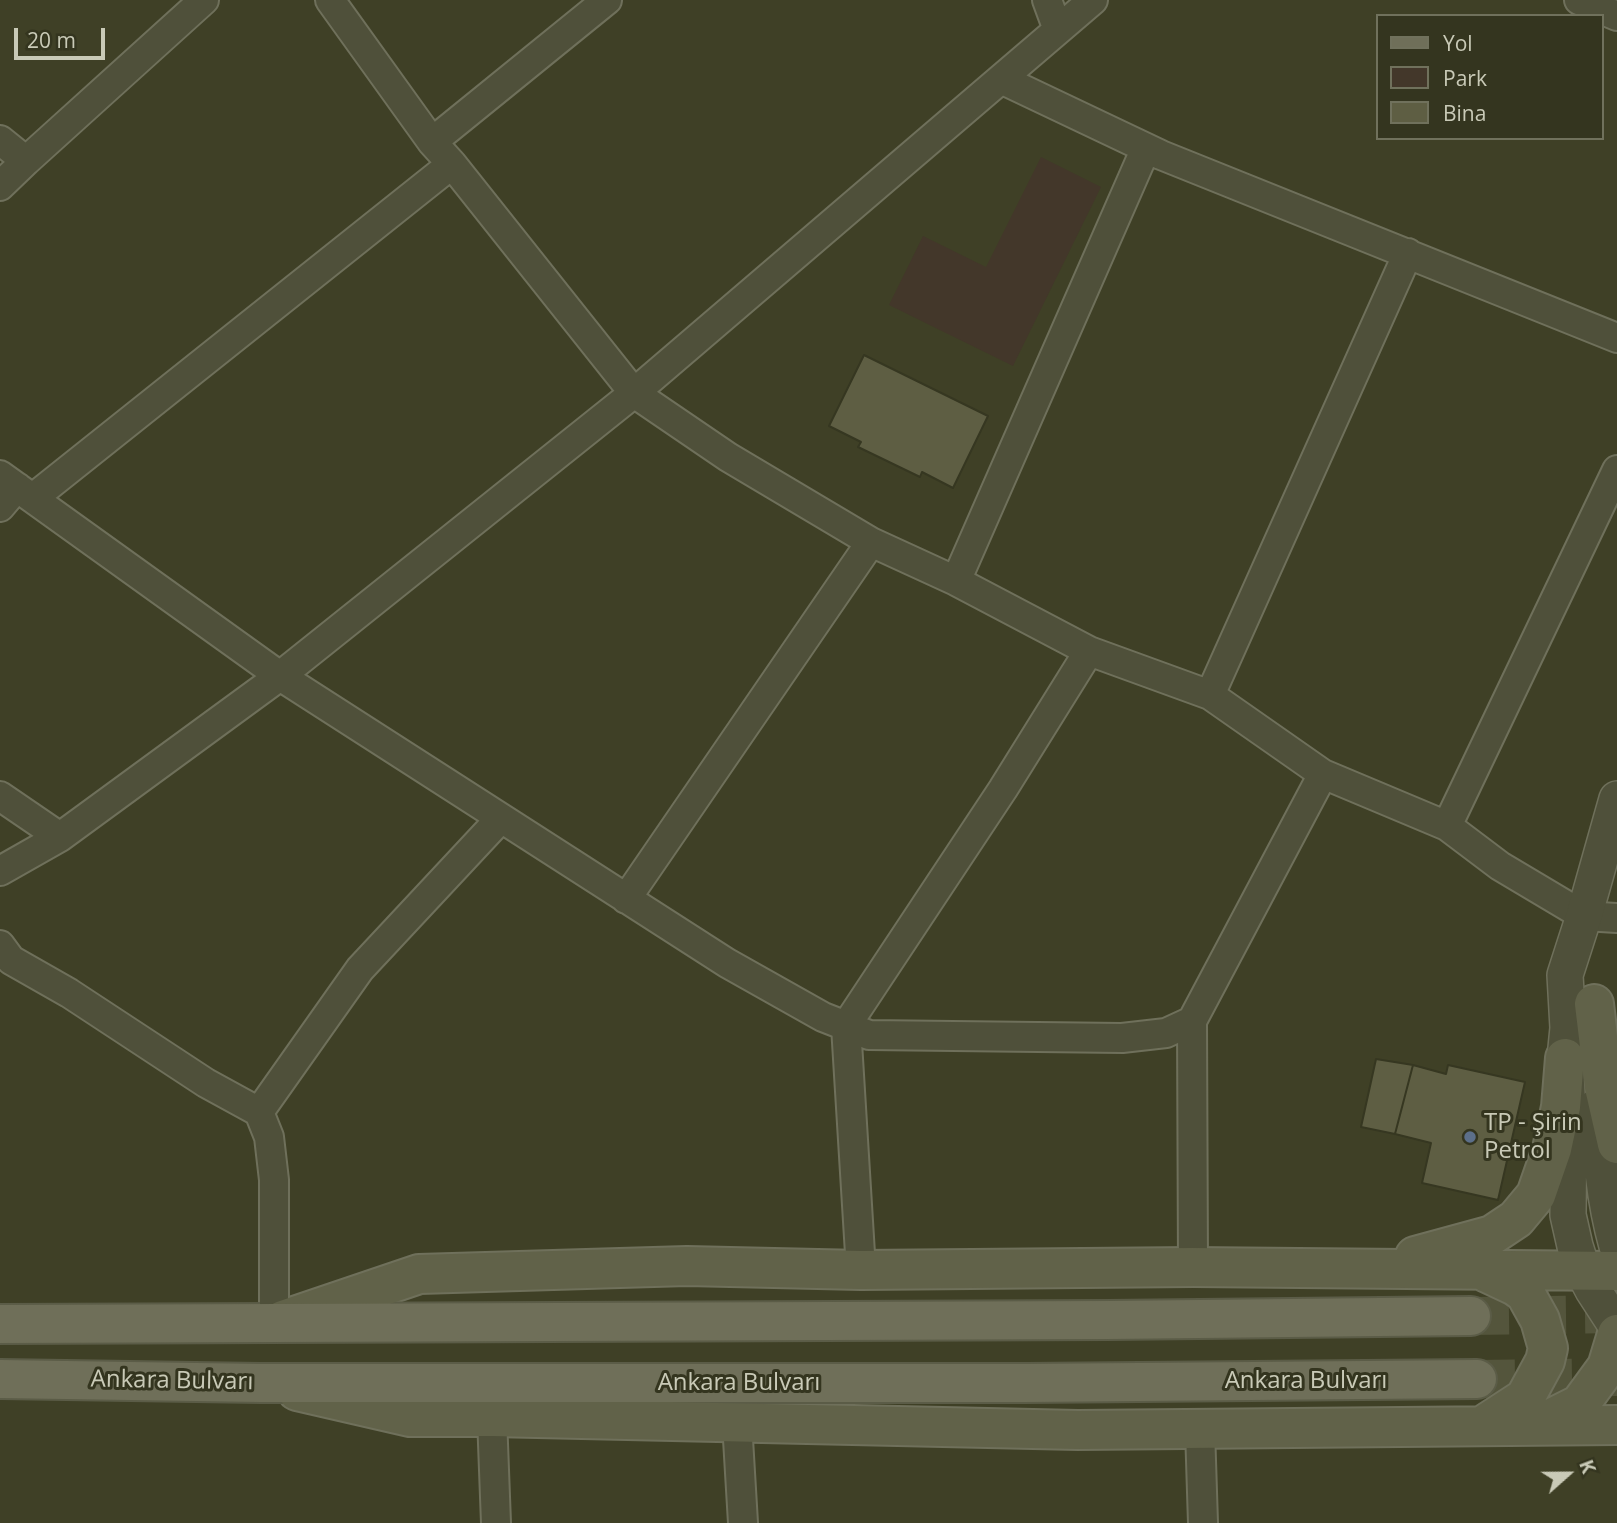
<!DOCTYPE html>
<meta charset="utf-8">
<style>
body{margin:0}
#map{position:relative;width:1617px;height:1523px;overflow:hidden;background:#3f4026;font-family:"Open Sans",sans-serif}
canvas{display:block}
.legend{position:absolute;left:1376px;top:14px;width:228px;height:126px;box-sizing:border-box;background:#34351f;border:2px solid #70715c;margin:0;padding:9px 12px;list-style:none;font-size:21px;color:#c9cab7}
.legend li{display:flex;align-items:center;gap:14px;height:35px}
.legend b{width:35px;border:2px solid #70715c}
.north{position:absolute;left:1533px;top:1439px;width:70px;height:70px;-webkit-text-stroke:5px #34351f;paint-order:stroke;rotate:69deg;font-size:19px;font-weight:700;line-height:28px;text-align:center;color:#c9cab7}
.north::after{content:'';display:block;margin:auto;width:24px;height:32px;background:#c9cab7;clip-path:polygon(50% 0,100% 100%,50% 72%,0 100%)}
.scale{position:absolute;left:14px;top:28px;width:91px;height:32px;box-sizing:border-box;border:4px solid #c9cab7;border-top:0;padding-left:9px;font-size:21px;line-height:24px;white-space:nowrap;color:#c9cab7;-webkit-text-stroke:5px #34351f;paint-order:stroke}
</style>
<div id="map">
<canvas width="1617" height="1523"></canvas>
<ul class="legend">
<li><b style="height:9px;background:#6f6f59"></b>Yol</li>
<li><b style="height:19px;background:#43372a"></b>Park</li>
<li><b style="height:19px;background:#5e5e43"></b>Bina</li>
</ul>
<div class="north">K</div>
<div class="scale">20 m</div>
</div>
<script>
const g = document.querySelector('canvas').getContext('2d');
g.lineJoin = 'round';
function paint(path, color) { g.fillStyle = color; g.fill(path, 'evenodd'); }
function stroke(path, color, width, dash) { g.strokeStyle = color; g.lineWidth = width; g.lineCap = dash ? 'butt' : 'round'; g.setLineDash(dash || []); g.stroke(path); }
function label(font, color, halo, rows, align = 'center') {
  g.font = font + ' "Open Sans",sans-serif'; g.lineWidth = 6; g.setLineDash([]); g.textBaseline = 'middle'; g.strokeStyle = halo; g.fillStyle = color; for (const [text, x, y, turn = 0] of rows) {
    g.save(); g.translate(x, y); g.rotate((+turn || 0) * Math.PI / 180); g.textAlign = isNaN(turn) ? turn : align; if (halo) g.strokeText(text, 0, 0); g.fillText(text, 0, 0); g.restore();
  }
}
const green = new Path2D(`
 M1041 157 1101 187 1013 366 889 305 923 236 986 267Z`);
const building = new Path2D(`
 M864 355 988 416 953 488 922 472 920 477 858 447 861 442 829 426Z
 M1376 1059 1413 1065 1395 1134 1361 1127Z
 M1413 1065 1446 1074 1448 1065 1525 1082 1498 1200 1422 1183 1431 1143 1395 1134Z`);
const secondaryTunnel = new Path2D(`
 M1471 1316 1617 1314
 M1477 1379 1617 1377`);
const minor = new Path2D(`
 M330 0 432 142 452 164 634 393 728 457 871 542 956 581 1089 651 1210 695 1323 774 1447 826 1500 866 1584 916 1617 918
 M1047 0 1058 30
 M1579 0 1617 16
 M1001 79 1161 155 1617 338
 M0 140 26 161
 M432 142 607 0
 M0 186 26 161 204 0
 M0 475 280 676 727 963 823 1017 869 1035 1122 1038 1166 1033 1192 1021 1323 774
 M33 498 452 164
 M0 507 17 487
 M956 581 1146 148
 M1210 695 1408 253
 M0 796 60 837
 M1447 826 1617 470
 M0 871 60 837 280 676 634 393 1093 0
 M626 899 871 542
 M0 945 11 960 69 993 206 1083 259 1112 269 1137 274 1180V1323
 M1192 1021 1193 1267
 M259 1112 360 969 501 818
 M861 1270 846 1026 1003 789 1089 651
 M492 1417 496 1523
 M737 1422 743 1523
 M1200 1429 1203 1523`);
const tertiary = new Path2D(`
 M1617 799 1584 916 1565 975 1568 1028 1565 1058 1569 1127 1568 1215 1575 1246 1583 1271 1593 1290 1617 1327
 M1598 1105C1600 1152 1604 1200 1617 1246`);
const secondary = new Path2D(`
 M1594 1004 1604 1087 1617 1144
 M1415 1256 1492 1235 1516 1219 1536 1195 1552 1149 1561 1107 1565 1058
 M283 1320 419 1274 687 1266 861 1270 1193 1267 1617 1271
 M297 1391 410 1417H492L1078 1430 1617 1425
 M1540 1424 1580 1404 1607 1367 1617 1334
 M1482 1426 1525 1398 1545 1361 1548 1348 1540 1320 1525 1293 1515 1286 1483 1271`);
const primary = new Path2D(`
 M0 1324 1109 1320 1471 1316
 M0 1379 260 1383H1027L1477 1379`);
const markers = [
 [1470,1137,7,"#5c6f8a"]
];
const poiNames = [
 ["TP - Şirin",1484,1123],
 ["Petrol",1484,1151]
];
const streetNames = [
 ["Ankara Bulvarı",172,1381,1],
 ["Ankara Bulvarı",1306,1381],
 ["Ankara Bulvarı",739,1383]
];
paint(green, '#43372a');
paint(building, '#5e5e43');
stroke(building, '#363721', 2);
stroke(secondaryTunnel, '#54553c', 38, [38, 19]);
stroke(minor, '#6f705b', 32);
stroke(tertiary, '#6f705b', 38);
stroke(secondary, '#6f705b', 42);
stroke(primary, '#5b5c47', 42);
stroke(minor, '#4f503a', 28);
stroke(tertiary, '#4f503a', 35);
stroke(secondary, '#616249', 38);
stroke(primary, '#6f6f59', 38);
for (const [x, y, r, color] of markers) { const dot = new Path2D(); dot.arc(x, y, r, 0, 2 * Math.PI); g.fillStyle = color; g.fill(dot); stroke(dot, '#34351f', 2.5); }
label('24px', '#c9cab7', '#34351f', poiNames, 'left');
label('24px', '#c9cab7', '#34351f', streetNames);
</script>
